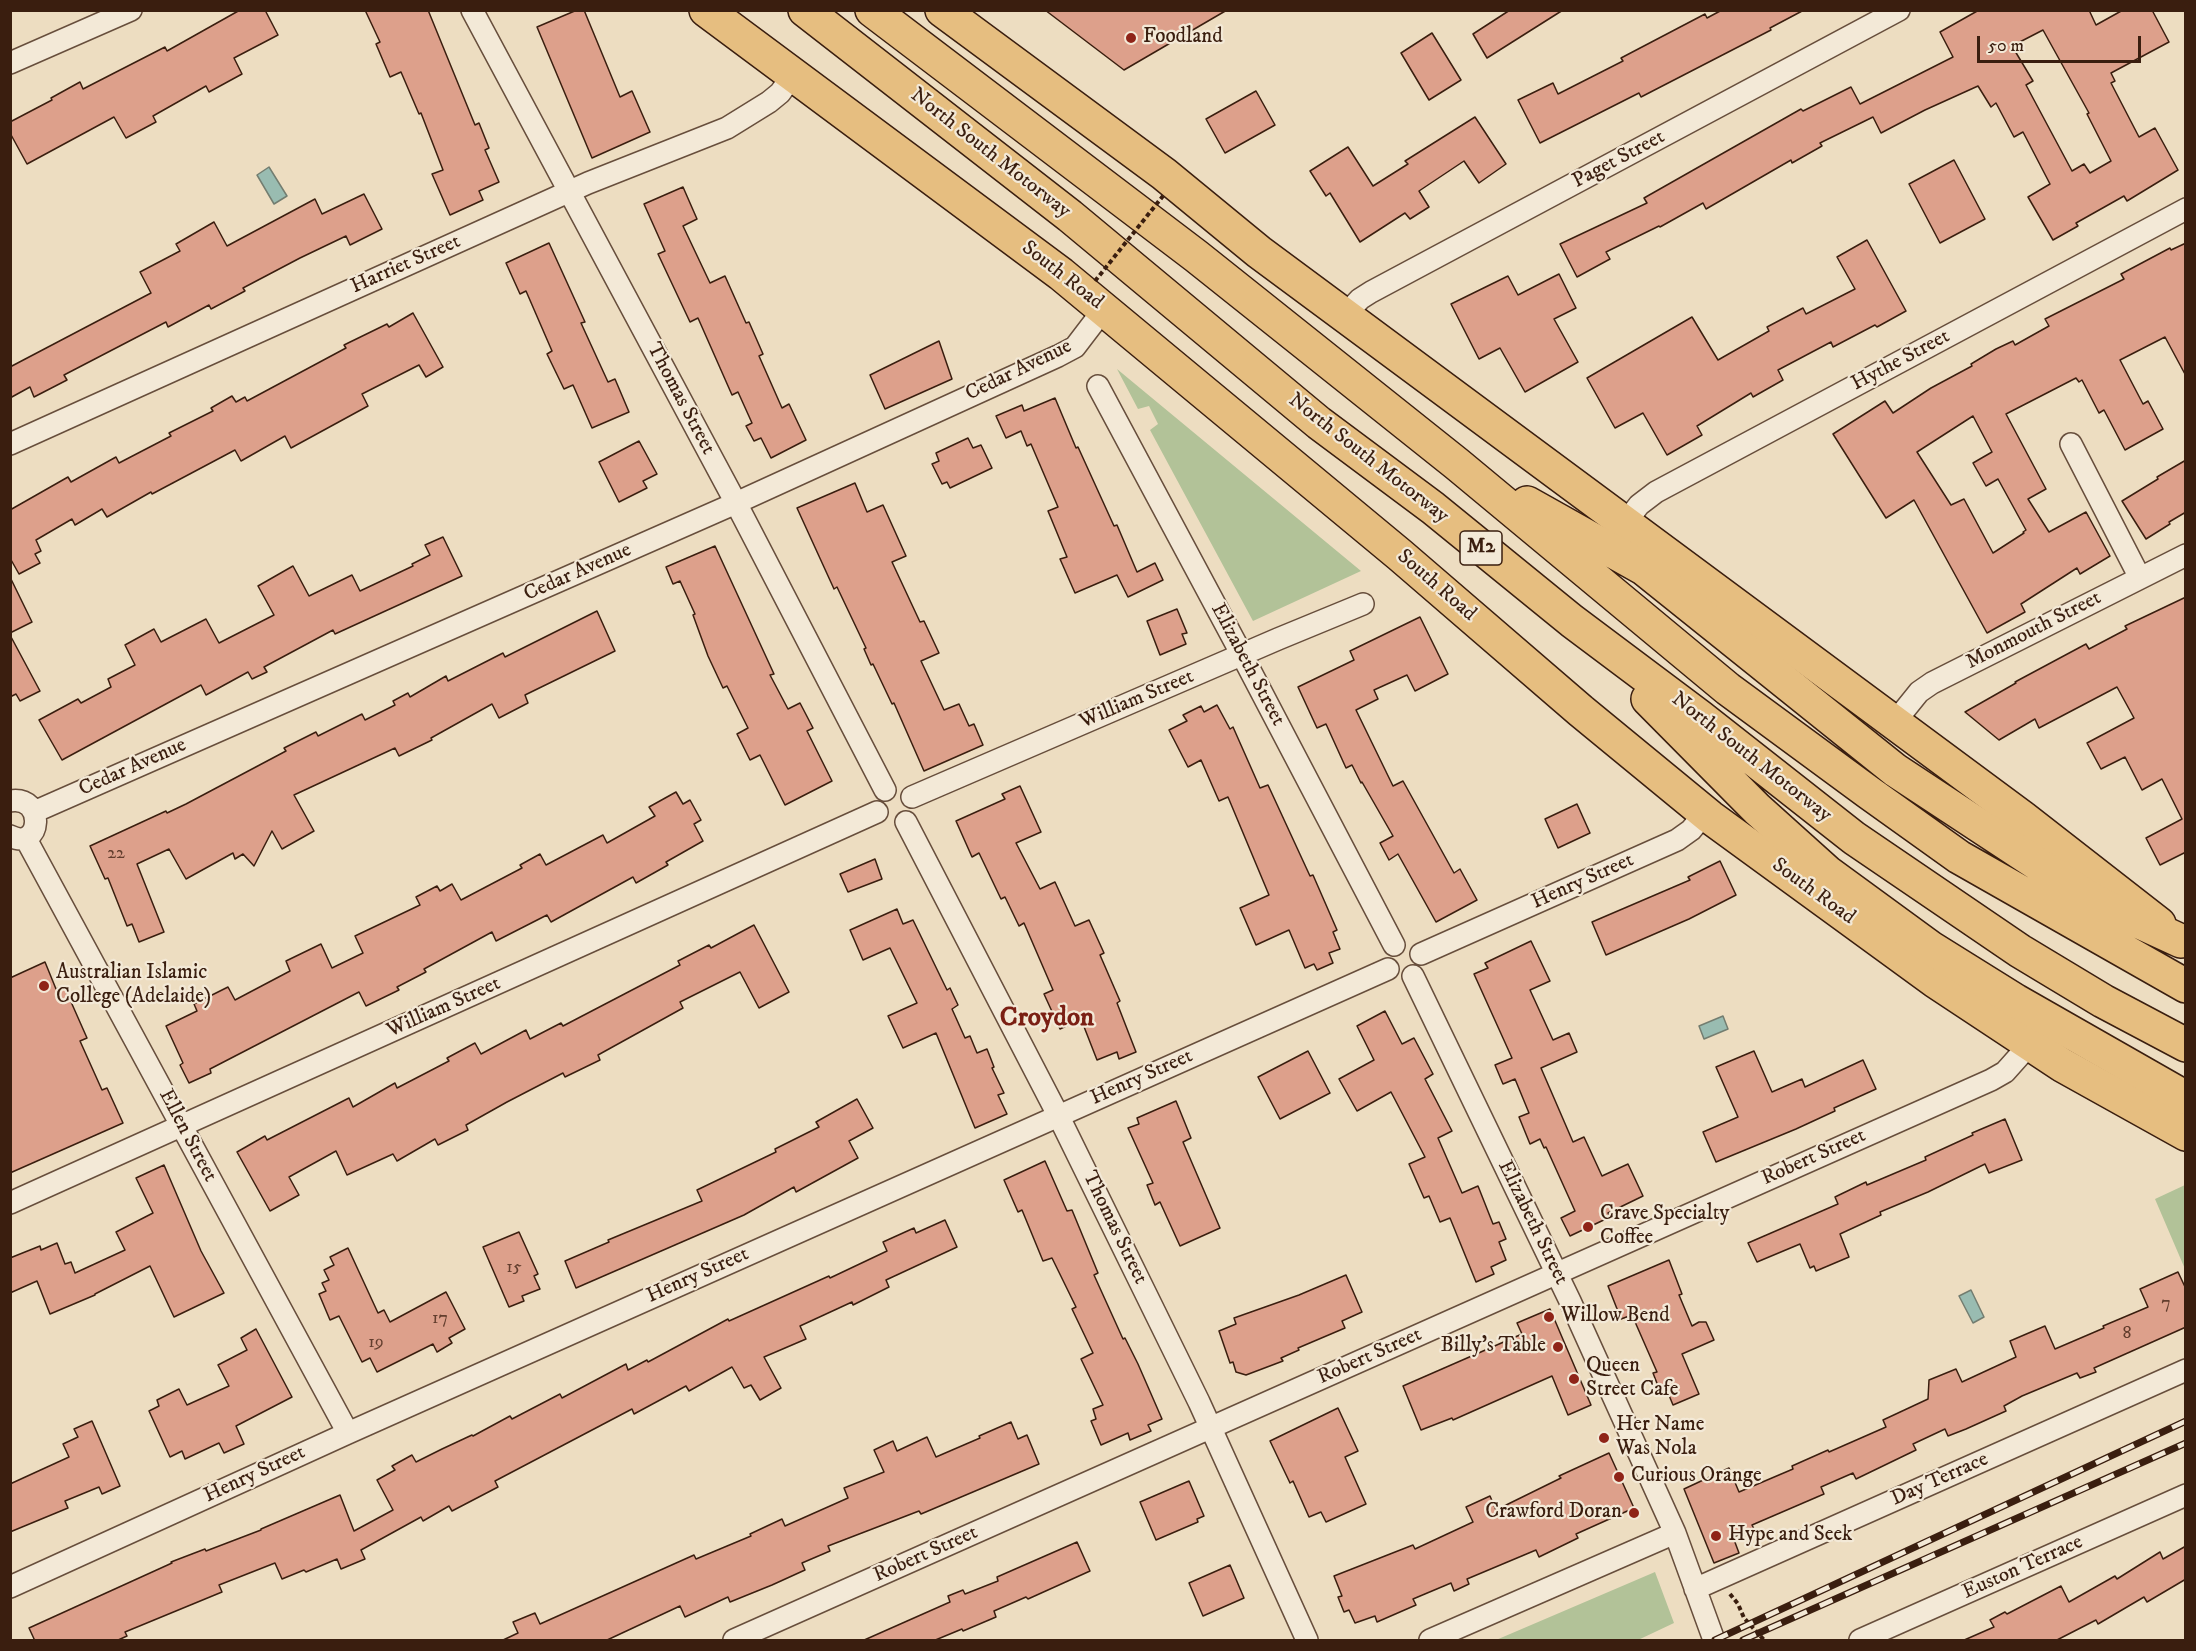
<!DOCTYPE html>
<style>
body{margin:0}
#map{position:relative;width:2196px;height:1651px;overflow:hidden;background:#edddc1;font-family:"IM FELL DW Pica",serif}
canvas{display:block}
.frame{position:absolute;inset:0;border:12px solid #3a1e0f;pointer-events:none}
.scale{position:absolute;left:1977px;top:36px;width:164px;height:27px;box-sizing:border-box;border:3px solid #3a1e0f;border-top:0;padding-left:8px;font-size:18px;line-height:21px;white-space:nowrap;color:#3a1e0f;-webkit-text-stroke:4px #f3e9d7;paint-order:stroke}
</style>
<div id="map">
<canvas width="2196" height="1651"></canvas>
<div class="frame"></div>
<div class="scale">50 m</div>
</div>
<script>
const g = document.querySelector('canvas').getContext('2d');
g.lineJoin = 'round';
function paint(path, color) { g.fillStyle = color; g.fill(path, 'evenodd'); }
function stroke(path, color, width, dash) { g.strokeStyle = color; g.lineWidth = width; g.lineCap = dash ? 'butt' : 'round'; g.setLineDash(dash || []); g.stroke(path); }
function label(font, color, halo, rows, align = 'center') {
  g.font = font + ' "IM FELL DW Pica",serif'; g.lineWidth = 4.5; g.setLineDash([]); g.textBaseline = 'middle'; g.strokeStyle = halo; g.fillStyle = color; for (const [text, x, y, turn = 0] of rows) {
    g.save(); g.translate(x, y); g.rotate((+turn || 0) * Math.PI / 180); g.textAlign = isNaN(turn) ? turn : align; if (halo) g.strokeText(text, 0, 0); g.fillText(text, 0, 0); g.restore();
  }
}
const green = new Path2D(`
 M1117 369 1361 571 1253 621 1150 430 1158 424 1149 406 1138 409Z
 M2185 1185V1269L2155 1199Z
 M1655 1572 1674 1623 1638 1640H1496Z`);
const water = new Path2D(`
 M269 167 287 196 274 204 257 175Z
 M1723 1016 1728 1029 1704 1039 1699 1026Z
 M1971 1290 1984 1317 1973 1323 1959 1296Z`);
const building = new Path2D(`
 M240 10H265L278 35 234 58 242 74 209 92 206 86 153 116 156 122 126 138 114 117 27 164 10 133V122L52 100 51 98 80 82 83 89 165 47 167 51Z
 M365 10H428L475 125 479 123 489 148 485 150 499 182 479 191 483 200 450 215 432 174 443 170 421 113 419 114 401 72 390 77 376 44 380 42Z
 M577 10H584L620 97 632 91 650 132 592 158 537 27Z
 M1045 10H1227L1124 70Z
 M1510 10H1563L1487 58 1473 34Z
 M1722 10H1804L1770 28 1771 30 1641 97 1639 93 1540 143 1518 100 1553 83 1558 94 1623 61 1621 58 1705 14 1707 18Z
 M1979 10H2089L2096 25 2123 10H2152L2169 42 2111 73 2115 81 2111 83 2139 137 2155 128 2178 170 2127 201 2124 196 2076 223 2078 226 2053 240 2028 197 2050 184 2023 132 2014 137 1996 103 1991 107 1978 86 1925 110 1881 133 1873 117 1820 143 1822 146 1792 163 1791 160 1706 209 1703 203 1660 227 1659 226 1606 252 1610 259 1577 277 1560 244 1647 203 1644 198 1801 109 1803 111 1851 87 1860 104 1953 57 1940 32ZM2043 30 2089 113 2087 114 2111 161 2090 173 2084 164 2072 171 2026 85 2033 81 2012 46Z
 M1432 33 1461 80 1429 100 1401 53Z
 M1256 91 1275 125 1225 153 1206 119Z
 M1475 117 1506 164 1479 183 1464 161 1419 191 1429 207 1410 219 1405 213 1360 242 1330 193 1326 196 1310 171 1348 147 1373 186 1408 164 1405 161Z
 M1954 160 1985 219 1940 243 1909 184Z
 M683 187 697 219 683 226 710 283 725 276 746 323 749 322 763 354 759 356 782 408 789 404 806 440 771 458 761 438 754 441 746 426 752 423 738 392 732 395 698 318 690 322 658 254 665 251 644 204Z
 M364 194 382 229 350 245 346 236 300 258 243 288 245 291 211 309 209 305 168 327 166 322 64 375 67 380 34 397 30 387 10 398V367L151 293 140 272 180 251 176 244 214 222 227 246 315 199 322 214Z
 M1867 240 1906 311 1877 327 1875 325 1833 347 1831 342 1778 370 1783 380 1753 397 1751 393 1697 426 1702 435 1667 455 1643 413 1615 428 1587 378 1692 317 1718 360 1769 331 1767 327 1803 308 1806 314 1855 289 1837 257Z
 M549 243 585 322 581 323 608 382 615 379 629 412 592 428 573 385 564 389 547 354 552 351 526 291 520 294 506 263Z
 M2186 243V376L2165 337 2120 360 2143 404 2148 401 2163 429 2125 450 2104 410 2099 413 2082 380 2079 382 2076 378 2006 414 2046 489 2028 499 2049 532 2086 512 2110 556 2080 574 2077 568 2021 604 2025 612 1987 633 1914 500 1886 518 1833 434 1885 401 1893 413 1931 388 1972 366 1971 364 1996 349 2013 341 2015 345 2049 326 2045 319 2124 279 2121 274 2170 248 2171 250ZM1973 416 1992 452 1973 463 1986 486 1998 479 2026 530 2023 532 2024 533 1993 553 1964 499 1951 505 1917 452Z
 M1559 274 1576 308 1554 319 1578 362 1525 392 1500 348 1479 359 1451 304 1508 276 1518 295Z
 M413 313 443 367 426 377 419 365 362 394 368 406 291 448 285 436 241 461 235 450 152 494 151 492 107 517 102 509 75 525 72 519 36 540 41 551 35 554 40 563 19 574 10 558V510L68 477 71 482 116 457 119 463 171 436 169 433 213 411 211 408 232 396 236 402 245 397 247 401 346 348 344 345 387 324 389 327Z
 M939 341 952 379 885 409 870 375Z
 M1055 398 1076 448 1078 447 1114 526 1117 525 1137 572 1155 563 1163 580 1128 597 1117 575 1075 593 1060 559 1067 557 1048 511 1058 507 1031 444 1027 446 1021 431 1006 438 996 416 1022 405 1024 411Z
 M968 438 973 448 981 445 992 468 950 488 947 482 942 484 932 464 939 461 936 453Z
 M639 441 657 474 643 481 647 488 619 502 599 462Z
 M2186 460V512L2169 522 2170 524 2146 539 2122 501 2158 479 2157 477Z
 M855 483 867 512 883 505 906 556 892 562 920 622 924 621 939 653 921 661 944 710 959 704 969 726 974 724 983 745 924 771 894 703 892 704 873 664 871 665 864 649 866 648 837 587 834 589 797 508Z
 M443 537 462 576 335 634 333 630 264 667 267 672 252 679 248 672 206 695 201 685 62 760 39 720 78 699 81 703 111 687 108 679 135 665 125 645 154 629 161 642 206 619 219 643 274 615 258 586 293 566 309 596 352 575 360 591 413 566 412 564 430 555 425 545Z
 M715 546 774 674 770 675 788 709 800 703 813 728 807 731 832 781 785 805 760 755 750 760 737 734 748 728 727 686 723 688 708 656 693 615 695 614 680 581 673 584 666 567Z
 M10 577 32 622 10 633Z
 M2186 597V852L2160 865 2146 838 2182 819 2162 779 2142 790 2125 757 2101 769 2087 743 2134 718 2117 687 2039 728 2035 719 1999 740 1965 712 2016 683 2015 682 2086 644 2089 649 2127 629 2125 626Z
 M1177 609 1187 633 1182 634 1186 644 1160 655 1147 621Z
 M597 611 615 651 525 695 528 703 499 718 492 704 431 738 432 740 399 756 395 748 294 795 314 831 282 849 272 831 254 866 243 854 235 859 233 853 186 879 169 849 137 864 164 932 139 942 132 924 127 926 108 878 105 879 90 846 166 811 167 813 186 804 286 751 284 748 316 732 318 736 362 714 365 720 395 705 393 701 408 693 410 697 446 676 448 681 503 653 505 657Z
 M1420 617 1448 674 1415 691 1407 675 1374 690 1378 699 1356 710 1393 786 1403 781 1454 873 1460 869 1477 900 1436 922 1398 854 1389 860 1380 843 1393 836 1362 782 1361 783 1352 765 1346 768 1326 724 1317 728 1298 687 1354 660 1350 651Z
 M10 635 40 691 20 701 16 694 10 697Z
 M1217 705 1230 729 1233 727 1260 788 1268 785 1310 876 1313 875 1337 930 1333 932 1340 949 1329 953 1333 963 1317 970 1314 964 1305 968 1289 930 1256 945 1240 908 1269 895 1228 797 1219 801 1201 760 1188 767 1169 730 1187 721 1183 715 1201 706 1204 712Z
 M1020 786 1041 832 1016 843 1040 889 1055 882 1075 926 1089 920 1104 953 1100 955 1120 1001 1117 1003 1136 1052 1119 1059 1117 1052 1097 1060 1081 1019 1060 1029 1044 994 1053 990 1024 923 1019 926 1005 897 1001 899 979 853 972 857 956 821 1005 799 1002 794Z
 M676 792 683 804 690 800 701 820 694 824 703 841 666 862 668 865 636 883 633 877 551 922 547 915 496 941 492 932 424 969 426 972 397 987 399 990 366 1006 359 992 210 1069 211 1073 189 1083 180 1065 183 1063 166 1026 197 1011 194 1004 228 987 235 1000 290 971 286 961 321 944 332 968 363 953 355 936 420 905 416 897 437 886 440 891 452 884 461 900 522 868 520 865 540 854 546 865 603 835 607 843 655 816 649 807Z
 M1577 804 1590 833 1558 848 1545 819Z
 M875 859 882 879 848 892 840 874Z
 M1720 861 1736 895 1689 919 1606 955 1592 922 1690 880 1688 877Z
 M897 909 903 924 913 920 947 990 950 988 958 1005 952 1009 965 1038 970 1036 977 1053 987 1049 994 1067 992 1068 1004 1093 998 1095 1007 1114 975 1128 936 1033 903 1048 888 1016 917 1003 890 948 863 960 850 930Z
 M754 925 789 992 759 1008 740 972 680 1002 683 1008 598 1055 600 1060 565 1077 563 1073 507 1102 466 1125 468 1130 438 1145 435 1139 397 1161 393 1154 347 1175 336 1151 289 1177 299 1195 270 1211 237 1152 265 1136 267 1140 349 1098 353 1107 395 1083 397 1088 449 1061 447 1058 475 1043 481 1054 526 1030 530 1039 561 1023 563 1026 680 965 678 961 709 945 711 948Z
 M1531 941 1550 981 1530 990 1553 1040 1569 1033 1577 1052 1541 1068 1573 1142 1584 1137 1602 1176 1628 1164 1643 1196 1608 1213 1610 1217 1570 1236 1561 1218 1575 1211 1546 1147 1544 1148 1540 1139 1530 1144 1519 1117 1529 1113 1515 1079 1503 1084 1495 1065 1512 1058 1474 974 1488 968 1485 963Z
 M45 962 56 989 64 986 87 1038 80 1041 102 1090 107 1088 123 1123 10 1173V978Z
 M1385 1011 1402 1044 1414 1038 1433 1074 1425 1079 1452 1131 1438 1138 1462 1193 1478 1186 1493 1224 1499 1222 1506 1239 1499 1242 1506 1260 1491 1267 1494 1274 1476 1282 1450 1218 1440 1222 1429 1196 1424 1198 1409 1164 1425 1157 1391 1092 1357 1111 1339 1079 1374 1060 1357 1026Z
 M1308 1051 1330 1093 1280 1119 1258 1077Z
 M1754 1051 1772 1092 1802 1079 1805 1087 1863 1060 1876 1089 1834 1108 1835 1111 1796 1129 1716 1162 1703 1132 1738 1117 1716 1067Z
 M857 1099 873 1128 849 1141 858 1158 796 1192 794 1187 744 1215 576 1288 565 1261 609 1242 608 1240 702 1201 697 1190 776 1152 775 1149 819 1127 816 1122Z
 M1176 1101 1191 1138 1183 1142 1220 1228 1180 1246 1160 1202 1155 1205 1147 1185 1153 1183 1128 1128 1139 1124 1137 1118Z
 M2005 1119 2022 1160 1989 1173 1985 1164 1928 1192 1880 1212 1881 1215 1840 1234 1849 1257 1816 1271 1814 1266 1810 1268 1800 1244 1757 1262 1748 1243 1838 1204 1835 1197 1866 1182 1867 1185 1926 1160 1925 1157 1973 1135 1972 1133Z
 M1045 1161 1067 1211 1072 1210 1098 1273 1094 1275 1123 1339 1125 1338 1138 1364 1162 1419 1148 1425 1151 1431 1130 1440 1128 1433 1101 1445 1091 1421 1096 1419 1093 1409 1103 1405 1081 1359 1093 1353 1072 1309 1076 1307 1052 1258 1043 1261 1022 1210 1018 1212 1004 1180Z
 M164 1165 201 1251 224 1293 174 1317 150 1266 95 1294V1295L50 1314 37 1281 10 1293V1258L40 1246 41 1250 57 1243 65 1264 71 1262 75 1273 125 1250 116 1232 153 1213 136 1178Z
 M945 1220 957 1247 886 1280 889 1287 853 1305 852 1302 800 1326 806 1339 764 1357 781 1388 760 1400 751 1385 744 1388 732 1367 689 1391 686 1386 634 1414 632 1409 495 1481 498 1487 452 1511 449 1506 423 1521 421 1517 361 1550 365 1559 341 1569 337 1559 306 1572 304 1570 282 1579 275 1563 219 1585 222 1592 125 1632 127 1636 116 1641H35L29 1628 172 1563 171 1562 205 1549 206 1551 261 1530V1529L340 1495 354 1531 393 1510 377 1480 395 1470 392 1466 412 1455 416 1462 442 1449 472 1435 473 1436 510 1416 512 1419 560 1394 562 1398 626 1364 628 1370 647 1360 648 1362 728 1319 729 1321 829 1276 830 1278 887 1251 883 1242 914 1228 916 1233Z
 M519 1232 538 1274 534 1276 540 1289 522 1296 524 1301 509 1307 483 1247Z
 M348 1248 378 1313 384 1310 390 1322 446 1292 465 1329 449 1338 452 1343 437 1352 433 1344 377 1372 370 1358 362 1362 339 1316 330 1320 319 1294 326 1291 322 1283 329 1280 324 1270 334 1265 330 1257Z
 M1669 1260 1682 1294 1679 1295 1692 1326 1699 1322H1706L1714 1340 1682 1354 1699 1394 1673 1405 1666 1388 1660 1391 1653 1373 1657 1372 1632 1315 1621 1319 1608 1286Z
 M2178 1272 2186 1289V1327L2094 1368 2096 1372 2080 1378 2077 1373 2022 1396 2004 1406 2006 1411 1966 1429 1948 1436 1945 1429 1913 1444 1916 1450 1856 1479 1853 1473 1821 1487 1824 1494 1752 1525 1754 1529 1733 1537 1739 1553 1714 1563 1684 1489 1729 1468 1739 1492 1793 1469 1792 1466 1828 1450 1829 1452 1886 1427 1883 1420 1928 1399 1929 1380 1956 1369 1962 1382 2016 1357 2010 1341 2045 1326 2055 1349 2104 1328 2103 1326 2148 1307 2140 1289Z
 M1346 1275 1362 1312 1342 1321 1345 1328 1298 1348 1299 1350 1281 1358 1283 1361 1246 1375 1236 1372 1233 1362 1230 1363 1219 1331 1236 1324 1234 1318 1299 1295Z
 M1550 1309 1591 1405 1568 1415 1552 1376 1453 1420 1452 1418 1421 1430 1403 1386 1522 1334 1517 1323Z
 M256 1329 292 1397 236 1426 244 1444 224 1453 219 1443 185 1459 182 1451 170 1457 149 1411 159 1406 157 1400 179 1389 187 1405 229 1386 218 1365 247 1350 241 1338Z
 M1338 1408 1358 1451 1345 1457 1366 1504 1326 1522 1321 1512 1309 1517 1293 1481 1290 1483 1270 1441Z
 M92 1421 120 1486 102 1494 99 1487 65 1501 68 1508 10 1532V1484L69 1457 63 1444 78 1437 74 1429Z
 M1011 1422 1018 1439 1027 1435 1039 1464 921 1514 919 1511 828 1546 830 1551 802 1563 805 1570 772 1585 730 1602 728 1597 685 1617 680 1606 605 1641H501L518 1633 513 1622 535 1613 540 1624 694 1555 696 1559 751 1536 750 1534 782 1519 785 1526 848 1498 844 1488 884 1472 874 1450 893 1441 897 1451 927 1437 936 1457 980 1438 979 1436Z
 M1609 1453 1634 1508 1576 1534 1578 1538 1539 1557 1536 1550 1467 1579 1469 1584 1454 1591 1451 1583 1413 1599 1416 1605 1377 1622 1375 1616 1355 1623 1349 1610 1344 1612 1338 1597 1342 1596 1334 1576 1413 1545 1415 1549 1473 1522 1466 1507 1490 1496 1496 1510 1561 1478 1559 1476Z
 M1189 1481 1204 1516 1197 1519 1198 1522 1156 1540 1140 1502Z
 M1077 1542 1090 1571 1028 1599 1026 1597 994 1611 996 1617 963 1631 962 1629 933 1641H862L950 1602 948 1596 963 1590 965 1594 998 1581 997 1577Z
 M2186 1546V1579L2147 1602 2144 1597 2098 1624 2096 1620 2055 1641H1962L1994 1627 1990 1620 2005 1612 2007 1614 2061 1586 2069 1602 2115 1576 2117 1579 2160 1552 2163 1559Z
 M1230 1565 1244 1598 1203 1616 1189 1583Z`);
const path = new Path2D(`
 M1730 1594 1738 1604 1744 1618 1764 1640`);
const street = new Path2D(`
 M472 10 736 503 885 790
 M10 63 131 10
 M1345 315 1360 299 1371 292 1899 10
 M1098 386 1242 655 1394 945
 M10 444 588 183 727 128 769 102 780 93 793 75
 M2071 444 2140 578
 M1625 523 1639 505 1656 492 2186 209
 M1894 723 1919 692 1932 683 2186 555
 M912 797 1278 639 1363 604
 M10 801C46 795 42 852 10 836
 M34 812 736 503 1058 356 1075 347 1104 309
 M906 822 1058 1115 1199 1402 1307 1640
 M26 839 348 1433
 M1421 954 1677 840 1691 830 1705 813
 M1413 976 1570 1301 1675 1533 1714 1640
 M10 1203 877 812
 M10 1587 348 1433 1388 969
 M1695 1589 2186 1370
 M734 1640 1991 1080 2005 1072 2030 1044
 M1430 1640 1675 1533
 M1860 1640 2186 1495`);
const primary = new Path2D(`
 M706 10 1061 274 1400 555 1581 711 1710 817 1935 981 2062 1065 2186 1134
 M942 10 1164 174 1259 252 2023 818 2159 924`);
const highway = new Path2D(`
 M805 10 1070 216 1319 423 1433 508 1572 621 1700 717 1854 838 2020 951 2103 1001 2186 1045
 M872 10 1196 256 1457 464 1728 689 1868 792 1959 857 2186 986
 M1527 503 1643 568 1895 770 2094 901 2181 941
 M1648 699 1757 809 1827 872 1931 948 2016 1001 2186 1098`);
const rail = new Path2D(`
 M1715 1640 2186 1421
 M1743 1640 2186 1443`);
const pathBridge = new Path2D(`
 M1095 281 1163 196`);
const markers = [
 [1131,38,6,"#8f2418"],
 [44,986,6,"#8f2418"],
 [1588,1227,6,"#8f2418"],
 [1549,1317,6,"#8f2418"],
 [1558,1347,6,"#8f2418"],
 [1574,1379,6,"#8f2418"],
 [1604,1438,6,"#8f2418"],
 [1619,1477,6,"#8f2418"],
 [1634,1513,6,"#8f2418"],
 [1716,1536,6,"#8f2418"]
];
const numberNames = [
 ["22",116,854],
 ["15",514,1268],
 ["7",2166,1304],
 ["17",440,1319],
 ["8",2127,1334],
 ["19",376,1343]
];
const shields = [
 [1481,548,42]
];
const shieldNames = [
 ["M2",1481,548]
];
const poiNames = [
 ["Foodland",1143,38],
 ["Australian Islamic",56,974],
 ["College (Adelaide)",56,998],
 ["Crave Specialty",1600,1215],
 ["Coffee",1600,1239],
 ["Willow Bend",1561,1317],
 ["Billy's Table",1546,1347,"right"],
 ["Queen",1586,1367],
 ["Street Cafe",1586,1391],
 ["Her Name",1616,1426],
 ["Was Nola",1616,1450],
 ["Curious Orange",1631,1477],
 ["Crawford Doran",1622,1513,"right"],
 ["Hype and Seek",1728,1536]
];
const streetNames = [
 ["North South Motorway",990,154,38],
 ["Paget Street",1619,160,-28],
 ["Harriet Street",406,265,-24],
 ["South Road",1062,276,38],
 ["Hythe Street",1901,361,-28],
 ["Cedar Avenue",1019,371,-26],
 ["Thomas Street",680,399,62],
 ["North South Motorway",1368,459,38],
 ["Cedar Avenue",578,573,-24],
 ["South Road",1436,586,41],
 ["Monmouth Street",2034,631,-27],
 ["Elizabeth Street",1247,665,62],
 ["William Street",1137,700,-23],
 ["North South Motorway",1751,758,38],
 ["Cedar Avenue",133,768,-24],
 ["Henry Street",1583,882,-24],
 ["South Road",1813,892,36],
 ["William Street",444,1008,-24],
 ["Henry Street",1142,1078,-24],
 ["Ellen Street",187,1136,62],
 ["Robert Street",1814,1158,-24],
 ["Elizabeth Street",1532,1223,64],
 ["Thomas Street",1114,1228,64],
 ["Henry Street",698,1276,-24],
 ["Robert Street",1370,1357,-24],
 ["Henry Street",255,1475,-25],
 ["Day Terrace",1940,1480,-24],
 ["Robert Street",926,1555,-24],
 ["Euston Terrace",2023,1568,-24]
];
const districtNames = [
 ["Croydon",1047,1019]
];
paint(green, '#b2c298');
paint(water, '#99bcb1');
stroke(water, '#737d70', 1.5);
paint(building, '#dda08b');
stroke(building, '#3a1e0f', 1.5);
stroke(street, '#674e3c', 24);
stroke(primary, '#3a1e0f', 36);
stroke(highway, '#3a1e0f', 36);
stroke(path, '#3a1e0f', 4, [4.5, 3]);
stroke(street, '#f3e9d7', 21);
stroke(primary, '#e6be80', 33);
stroke(highway, '#e6be80', 33);
stroke(rail, '#3a1e0f', 7);
stroke(rail, '#f3e9d7', 4.5, [14]);
stroke(pathBridge, '#3a1e0f', 4, [4.5, 3]);
for (const [x, y, r, color] of markers) { const dot = new Path2D(); dot.arc(x, y, r, 0, 2 * Math.PI); g.fillStyle = color; g.fill(dot); stroke(dot, '#f3e9d7', 2); }
label('18px', '#633e2e', null, numberNames);
for (const [x, y, w] of shields) { const box = new Path2D(); box.roundRect(x - w / 2, y - 17, w, 34, 4.5); g.fillStyle = '#f3e9d7'; g.fill(box); stroke(box, '#3a1e0f', 1.5); }
label('bold 20px', '#3a1e0f', null, shieldNames);
label('21px', '#3a1e0f', '#f3e9d7', poiNames, 'left');
label('21px', '#3a1e0f', '#f3e9d7', streetNames);
label('bold 27px', '#7a1f14', '#f3e9d7', districtNames);
</script>
